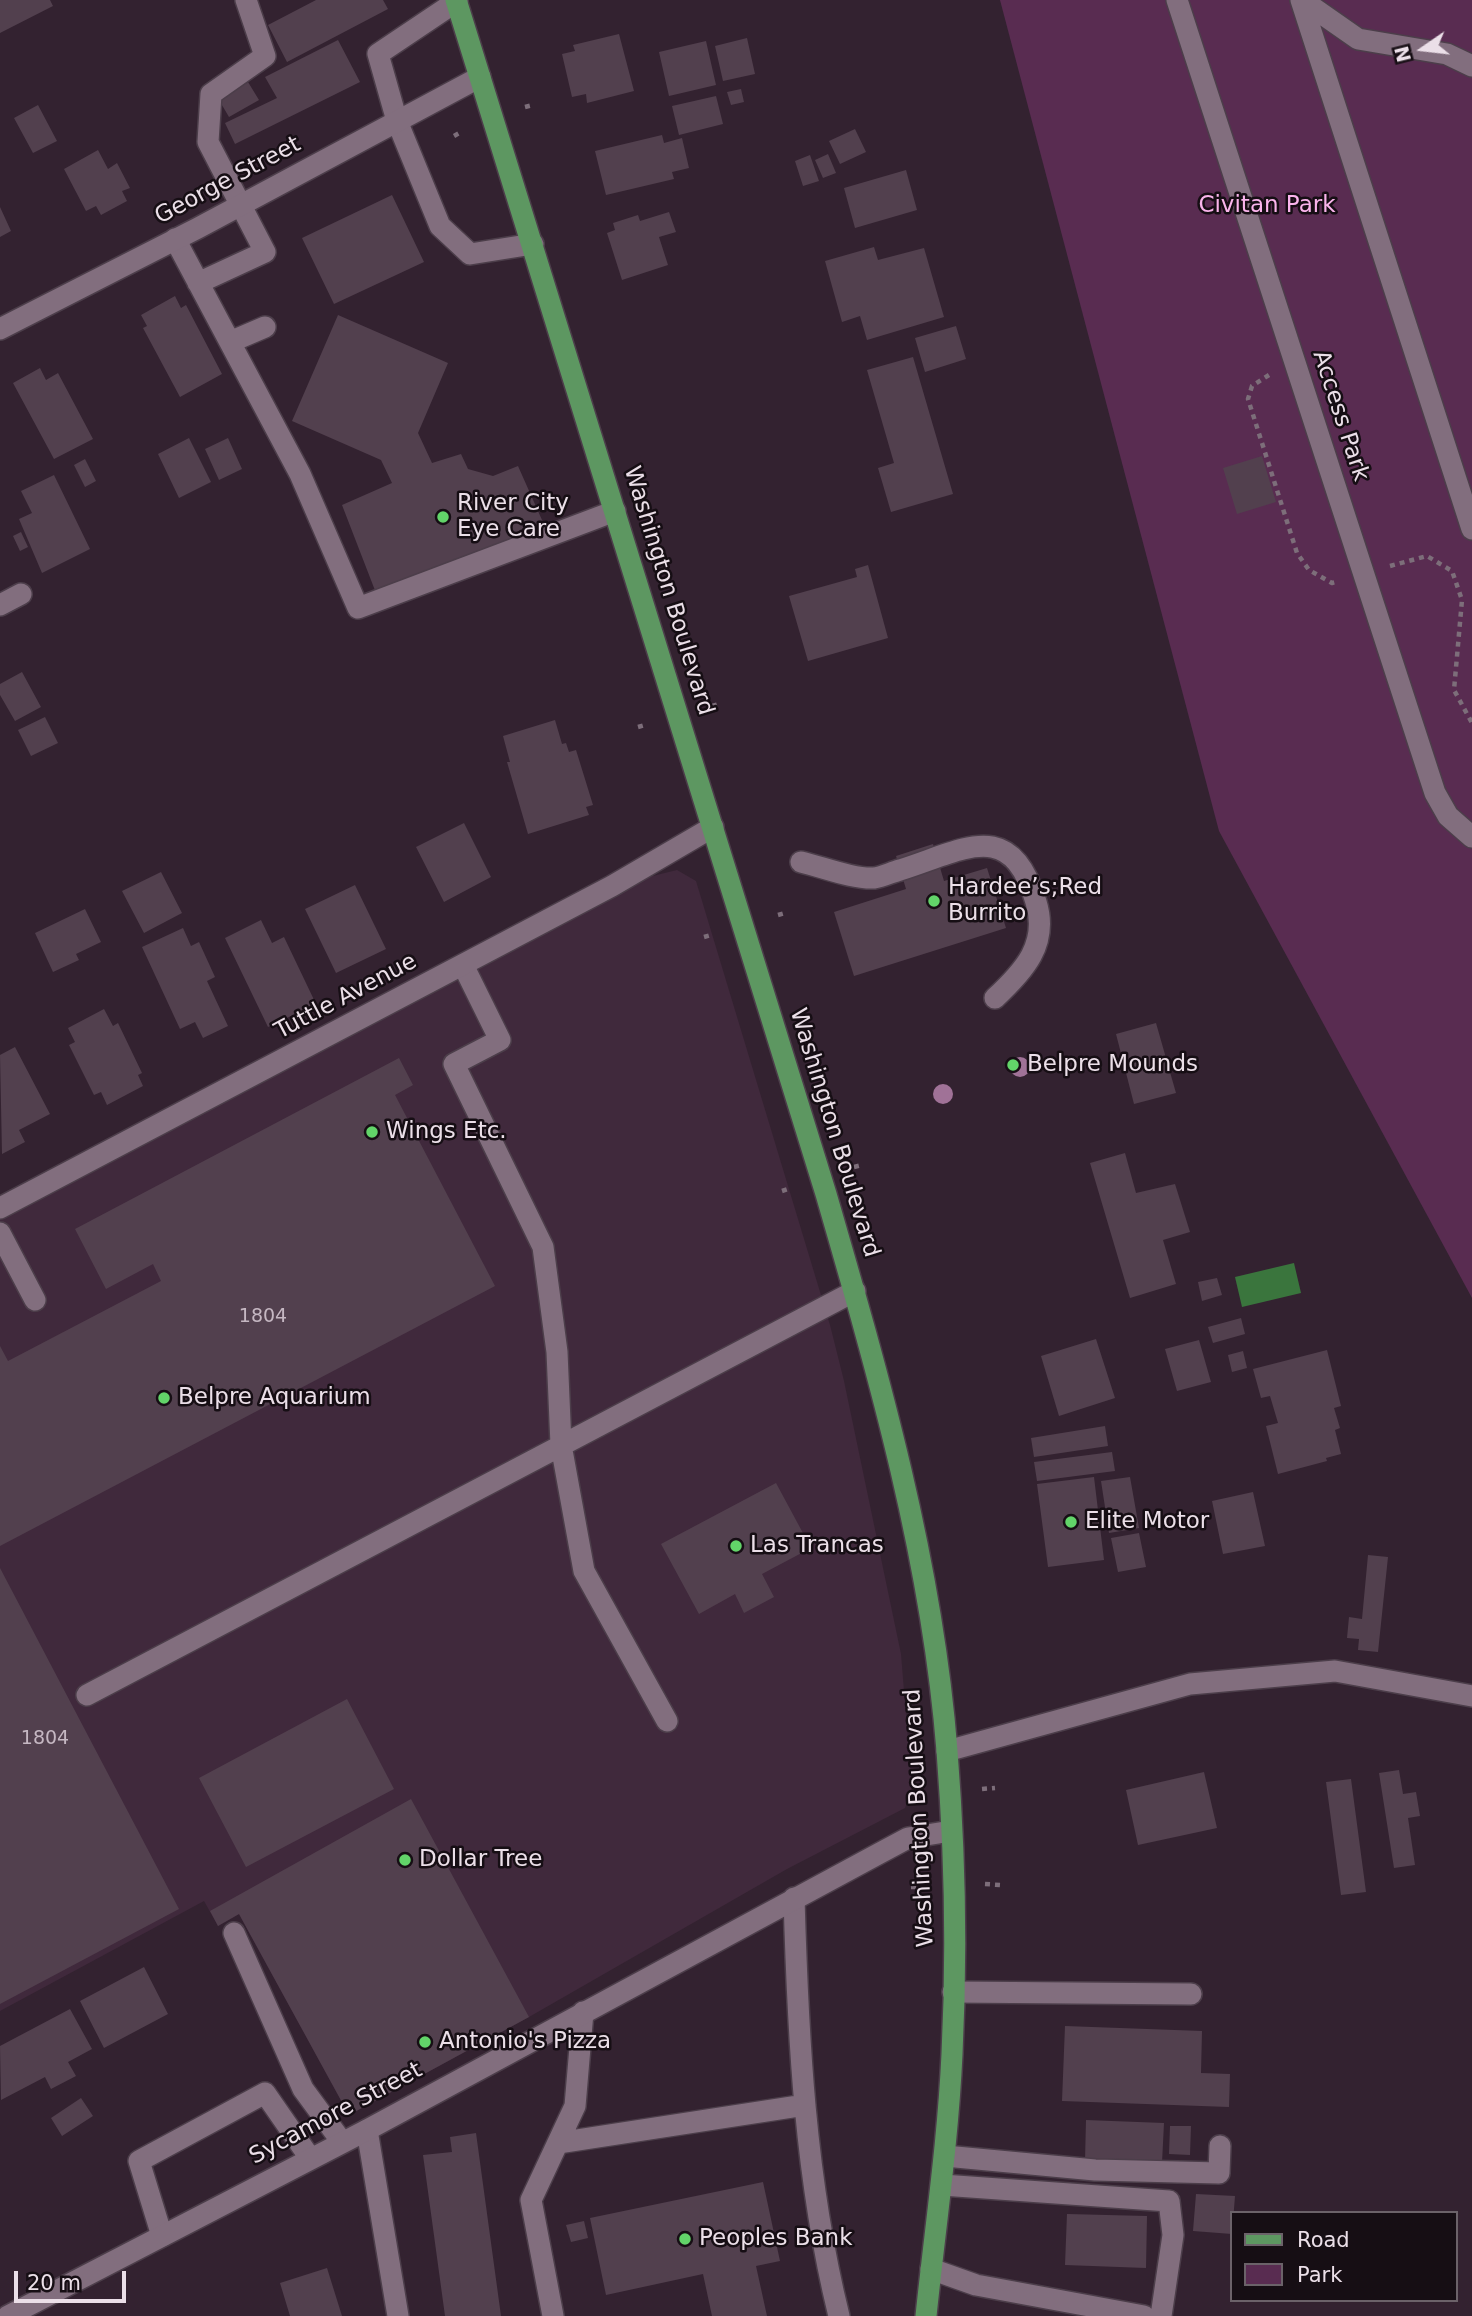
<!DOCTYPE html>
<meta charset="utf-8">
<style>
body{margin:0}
#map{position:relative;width:1472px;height:2316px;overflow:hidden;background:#332230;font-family:"DejaVu Sans",sans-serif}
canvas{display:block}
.legend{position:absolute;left:1230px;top:2211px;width:228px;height:91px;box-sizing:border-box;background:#160e14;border:2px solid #6b6269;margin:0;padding:9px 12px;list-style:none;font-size:21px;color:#ebdfe8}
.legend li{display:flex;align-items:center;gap:14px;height:35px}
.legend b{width:35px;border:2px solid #6b6269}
.north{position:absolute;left:1388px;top:14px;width:70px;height:70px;-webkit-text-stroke:5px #160e14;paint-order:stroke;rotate:256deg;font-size:19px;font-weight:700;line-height:28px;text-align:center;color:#ebdfe8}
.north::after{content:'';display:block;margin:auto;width:24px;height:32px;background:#ebdfe8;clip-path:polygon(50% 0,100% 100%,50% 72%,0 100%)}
.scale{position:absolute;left:14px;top:2271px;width:112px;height:32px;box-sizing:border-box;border:4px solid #ebdfe8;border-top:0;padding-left:9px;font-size:21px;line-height:24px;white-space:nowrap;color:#ebdfe8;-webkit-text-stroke:5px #160e14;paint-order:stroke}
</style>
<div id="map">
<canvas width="1472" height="2316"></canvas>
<ul class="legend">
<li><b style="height:9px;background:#5d9761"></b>Road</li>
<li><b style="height:19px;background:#592c51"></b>Park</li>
</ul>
<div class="north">N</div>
<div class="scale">20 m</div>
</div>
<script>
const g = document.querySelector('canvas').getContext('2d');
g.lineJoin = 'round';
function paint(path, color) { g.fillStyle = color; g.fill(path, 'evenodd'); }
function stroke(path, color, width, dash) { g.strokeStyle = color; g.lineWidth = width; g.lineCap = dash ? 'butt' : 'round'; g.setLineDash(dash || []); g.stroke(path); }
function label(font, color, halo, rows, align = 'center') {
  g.font = font + ' "DejaVu Sans",sans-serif'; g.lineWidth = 5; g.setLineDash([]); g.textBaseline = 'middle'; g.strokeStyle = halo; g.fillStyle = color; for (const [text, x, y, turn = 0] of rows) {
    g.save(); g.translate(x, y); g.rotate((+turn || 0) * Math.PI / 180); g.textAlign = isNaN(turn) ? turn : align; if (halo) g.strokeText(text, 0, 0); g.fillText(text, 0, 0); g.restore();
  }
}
const built = new Path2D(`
 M677 870 696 881 830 1325 844 1381 901 1654 912 1789 905 1808 787 1869 529 2017 349 2115 239 1914 218 1926 204 1901 0 2011V1208L612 886Z`);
const green = new Path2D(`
 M1000 0H1472V1298L1219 831Z`);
const water = new Path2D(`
 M1294 1263 1301 1293 1242 1307 1235 1277Z`);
const building = new Path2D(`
 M0 0H50L53 6 0 33Z
 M316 0H383L388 9 287 62 268 25Z
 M619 34 634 91 587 103 586 94 572 97 562 54 575 51 573 45Z
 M747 38 755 74 723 81 715 46Z
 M338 40 360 82 235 144 225 123 277 98 265 77Z
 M706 41 716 85 669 96 659 52Z
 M248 82 259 100 229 117 219 100Z
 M741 89 744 102 731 105 727 92Z
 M716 96 723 124 679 135 672 106Z
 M38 105 57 141 33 153 14 118Z
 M855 129 866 152 840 164 829 141Z
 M662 135 664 143 682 138 689 168 672 172 674 179 606 195 595 151Z
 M98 150 108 169 117 163 130 188 122 191 127 201 101 215 96 206 86 211 64 169Z
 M828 154 836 173 823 178 815 160Z
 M810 155 819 181 803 186 795 161Z
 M906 170 917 210 855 228 844 188Z
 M392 195 424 262 334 304 302 238Z
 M0 207 11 231 0 237Z
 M669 212 676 232 659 237 668 265 622 280 607 233 615 230 613 223 638 215 640 221Z
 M874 247 878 260 924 248 944 317 867 340 860 316 842 322 825 261Z
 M175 296 181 308 186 305 222 374 180 397 143 328 147 326 141 315Z
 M338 315 448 363 418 433 432 463 461 454 468 469 493 476 518 466 546 529 376 593 342 505 392 483 381 460 292 421Z
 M956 326 966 359 925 372 915 338Z
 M913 357 953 494 891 512 878 468 894 463 867 370Z
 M40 368 46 380 58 373 93 439 54 459 13 383Z
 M189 438 211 482 179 498 158 454Z
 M228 438 242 469 219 480 205 449Z
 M1262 456 1276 502 1237 514 1223 468Z
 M85 459 96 481 85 487 74 465Z
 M54 475 90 549 42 573 19 519 32 513 21 491Z
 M21 532 28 547 20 551 13 536Z
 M868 565 888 638 808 661 789 596 857 577 855 569Z
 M22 672 41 707 15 721 0 695V684Z
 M45 717 58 743 31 756 18 730Z
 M555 720 562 744 566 743 569 752 576 750 593 805 586 807 589 815 528 834 507 762H510L503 736Z
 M464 823 491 877 444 902 416 847Z
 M933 844 944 881 987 868 1006 928 854 976 834 912 906 889 896 856Z
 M161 872 182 913 144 933 122 891Z
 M355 885 386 949 336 973 305 909Z
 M85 909 101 942 76 954 79 960 53 972 35 933Z
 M261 920 272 943 284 937 316 1004 268 1027 225 938Z
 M183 928 191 946 199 942 215 977 207 981 228 1026 203 1038 195 1022 180 1029 142 947Z
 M104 1009 113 1026 118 1023 142 1073 138 1075 143 1086 107 1105 101 1092 94 1095 69 1045 75 1042 68 1028Z
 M1156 1023 1176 1093 1134 1104 1116 1034Z
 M15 1047 50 1114 19 1130 25 1142 2 1154 0 1055Z
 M399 1058 413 1085 395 1095 495 1286 0 1546V1346L8 1361 161 1281 153 1264 106 1289 75 1229Z
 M1125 1153 1136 1193 1175 1184 1190 1232 1163 1240 1176 1284 1130 1298 1090 1163Z
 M1217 1278 1222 1295 1202 1301 1198 1282Z
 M1241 1318 1245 1334 1213 1343 1208 1327Z
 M1096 1339 1115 1398 1059 1416 1041 1356Z
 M1199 1340 1211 1382 1177 1391 1165 1349Z
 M1327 1350 1341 1406 1334 1408 1340 1428 1335 1430 1341 1454 1326 1458 1327 1461 1278 1474 1266 1426 1278 1423 1270 1396 1261 1398 1253 1369Z
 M1243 1351 1247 1368 1232 1372 1228 1355Z
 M1105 1426 1108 1446 1034 1457 1031 1438Z
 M1112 1452 1115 1471 1037 1481 1034 1462Z
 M1094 1477 1104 1560 1048 1567 1037 1484Z
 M1130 1477 1139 1528 1109 1533 1101 1481Z
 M776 1483 811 1548 762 1574 774 1597 744 1613 735 1594 699 1614 661 1544Z
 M1253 1492 1265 1546 1223 1554 1212 1501Z
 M1139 1533 1146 1567 1118 1572 1111 1538Z
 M1368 1555 1388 1557 1378 1652 1358 1650 1359 1639 1347 1638 1349 1617 1362 1619Z
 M0 1568 179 1909 0 2004Z
 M347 1699 394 1789 246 1867 199 1778Z
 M1399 1770 1403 1794 1416 1792 1420 1816 1408 1818 1415 1865 1394 1868 1379 1773Z
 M1204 1772 1217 1828 1138 1845 1126 1790Z
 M1351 1779 1366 1892 1341 1895 1326 1782Z
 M411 1799 529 2017 349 2115 239 1914 218 1926 210 1911Z
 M144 1967 168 2014 104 2048 80 2001Z
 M70 2009 92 2049 68 2062 76 2076 51 2089 45 2077 1 2100 0 2046Z
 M1065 2026 1202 2031 1201 2073 1230 2074 1229 2107 1062 2101Z
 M81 2098 93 2116 62 2136 51 2118Z
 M1086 2120 1164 2123 1162 2163 1085 2161Z
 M1170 2126H1191L1190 2155 1169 2154Z
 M476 2133 501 2316H445L423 2155 452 2152 450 2137Z
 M763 2182 780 2261 756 2266 767 2316H712L703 2274 606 2295 590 2218Z
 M1196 2194 1235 2196 1232 2234 1193 2231Z
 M1067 2214 1147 2216 1146 2268 1065 2265Z
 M584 2221 588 2238 571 2242 566 2225Z
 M327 2268 342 2316H290L280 2283Z`);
const path = new Path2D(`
 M525 107 533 105
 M454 136 461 132
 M1269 375 1252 386 1248 399 1297 553 1309 570 1332 583 1336 582
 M1390 566 1427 556 1452 571 1462 600 1454 690 1472 723
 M712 706 719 704
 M638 727 645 725
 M778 915 785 913
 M704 937 711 935
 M854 1167 862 1165
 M782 1191 791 1188
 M982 1789 995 1788
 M985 1884 1000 1885
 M911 1887H917`);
const lane = new Path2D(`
 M1177 0 1435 793 1448 816 1472 837
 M1301 0 1472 529
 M1302 0 1358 39 1447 54 1472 66
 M457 1 378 54 397 121 440 226 470 254 533 244
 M175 239 300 474 358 608 615 511
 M198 283 265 252 208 142 211 94 265 56 246 0
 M230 342 265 327
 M0 605 21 594
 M801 862C823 867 852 879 874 878 882 877 892 872 900 870 964 850 1011 816 1036 902 1049 944 1024 971 995 998
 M463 965 500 1040 454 1064 543 1247 557 1352 561 1445 584 1571 667 1721
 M0 1233 35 1300
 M87 1695 855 1291
 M947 1751 1190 1684 1335 1671 1472 1696
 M794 1898C798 2038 805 2179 839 2316
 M234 1933 303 2089 342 2142
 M953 1992 1191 1994
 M367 2130 398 2316
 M558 2143 805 2105
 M945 2156 1095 2170 1219 2173 1220 2146
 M942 2185 1169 2201 1173 2235 1161 2316
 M162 2236 139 2161 265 2093 310 2158
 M931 2269 976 2285 1144 2316
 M553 2316 531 2200 575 2106 583 2012`);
const street = new Path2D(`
 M0 329 198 228 480 77
 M0 1208 612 886 713 827
 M8 2316 367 2130 880 1853 908 1838 951 1831`);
const primary = new Path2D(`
 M456 0 826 1194C879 1377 932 1560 947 1751 955 1852 957 1954 952 2054 948 2142 935 2229 926 2316`);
const trees = [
 [1020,1067],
 [943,1094]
];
const markers = [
 [443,517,7,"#62d469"],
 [934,901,7,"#62d469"],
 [1013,1065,7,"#62d469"],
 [372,1132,7,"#62d469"],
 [164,1398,7,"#62d469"],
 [1071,1522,7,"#62d469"],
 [736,1546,7,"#62d469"],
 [405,1860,7,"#62d469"],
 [425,2042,7,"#62d469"],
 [685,2239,7,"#62d469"]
];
const numberNames = [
 ["1804",263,1317],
 ["1804",45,1739]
];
const streetNames = [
 ["George Street",228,181,-28],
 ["Access Park",1340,416,72],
 ["Washington Boulevard",668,591,73],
 ["Tuttle Avenue",346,997,-28],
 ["Washington Boulevard",834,1133,73],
 ["Washington Boulevard",920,1818,-93],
 ["Sycamore Street",336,2114,-28]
];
const parkNames = [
 ["Civitan Park",1267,206]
];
const poiNames = [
 ["River City",457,504],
 ["Eye Care",457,530],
 ["Hardee’s;Red",948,888],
 ["Burrito",948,914],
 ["Belpre Mounds",1027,1065],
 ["Wings Etc.",386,1132],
 ["Belpre Aquarium",178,1398],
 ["Elite Motor",1085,1522],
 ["Las Trancas",750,1546],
 ["Dollar Tree",419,1860],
 ["Antonio's Pizza",439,2042],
 ["Peoples Bank",699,2239]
];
paint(built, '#40293c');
paint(green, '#592c51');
paint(water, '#3a753d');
paint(building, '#52404e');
stroke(lane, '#4c3e4a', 24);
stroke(street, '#4c3e4a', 24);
stroke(primary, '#4c3e4a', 24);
stroke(path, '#7d6e7a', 4.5, [5, 5]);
stroke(lane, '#826e7e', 21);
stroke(street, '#826e7e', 21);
stroke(primary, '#5d9761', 21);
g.fillStyle = '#a07297';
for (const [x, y] of trees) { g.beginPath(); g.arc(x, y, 10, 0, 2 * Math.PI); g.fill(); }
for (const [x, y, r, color] of markers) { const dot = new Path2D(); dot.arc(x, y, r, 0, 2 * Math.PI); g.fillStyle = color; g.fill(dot); stroke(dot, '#160e14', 2.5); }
label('19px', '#c5b7c2', null, numberNames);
label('23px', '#ebdfe8', '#160e14', streetNames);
label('23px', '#fab4ec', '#160e14', parkNames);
label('23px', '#ebdfe8', '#160e14', poiNames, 'left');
</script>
